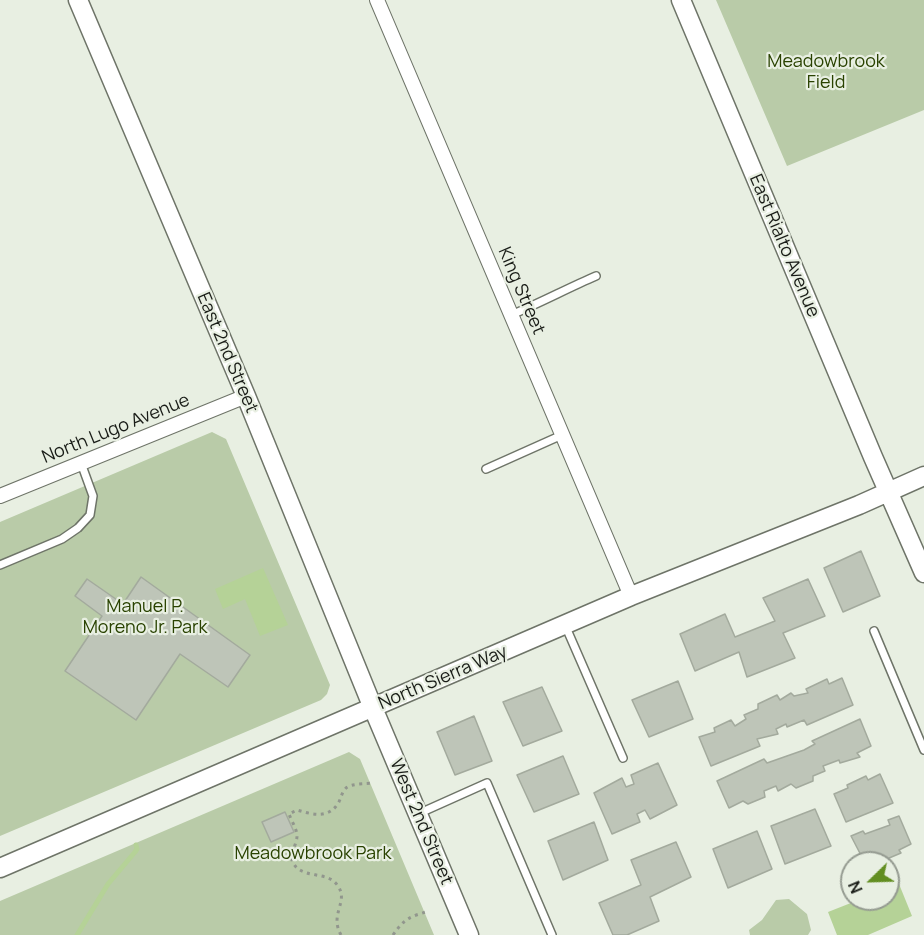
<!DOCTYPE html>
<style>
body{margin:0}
#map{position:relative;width:924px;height:935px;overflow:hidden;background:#e8efe2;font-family:Manrope,sans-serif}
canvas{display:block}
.north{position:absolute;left:840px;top:851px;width:60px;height:60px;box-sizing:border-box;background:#e8efe2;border:2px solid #959b91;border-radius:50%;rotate:247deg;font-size:16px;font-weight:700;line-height:24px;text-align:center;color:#191c17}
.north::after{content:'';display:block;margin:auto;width:21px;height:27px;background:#628e21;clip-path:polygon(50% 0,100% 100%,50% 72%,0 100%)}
</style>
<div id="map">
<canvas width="924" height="935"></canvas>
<div class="north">N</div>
</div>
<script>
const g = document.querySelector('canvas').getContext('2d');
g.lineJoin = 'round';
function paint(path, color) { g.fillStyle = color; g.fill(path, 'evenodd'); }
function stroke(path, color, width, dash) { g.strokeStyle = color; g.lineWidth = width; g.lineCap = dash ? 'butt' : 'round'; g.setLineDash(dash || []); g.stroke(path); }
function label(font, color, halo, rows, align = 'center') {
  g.font = font + ' Manrope,sans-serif'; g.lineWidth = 4.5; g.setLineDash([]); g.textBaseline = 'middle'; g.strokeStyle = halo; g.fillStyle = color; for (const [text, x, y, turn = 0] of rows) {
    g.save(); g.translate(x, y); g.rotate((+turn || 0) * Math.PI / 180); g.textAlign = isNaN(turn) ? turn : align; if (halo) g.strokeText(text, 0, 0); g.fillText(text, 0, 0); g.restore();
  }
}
const green = new Path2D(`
 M716 0H924V110L787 166Z
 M212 432 226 439 330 685 327 694 321 700 0 836V522Z
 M349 752 360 759 434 935H0V901Z
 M789 899 807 914 811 930 808 935H750L749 930 762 920 776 900Z`);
const water = new Path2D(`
 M263 568 288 625 260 636 245 599 223 609 215 589Z
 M899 884 912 916 868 935H837L828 912 861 899H888V888Z`);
const stream = new Path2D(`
 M77 935 108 884 135 852 137 849 136 845`);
const building = new Path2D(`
 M861 551 880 596 843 612 824 568Z
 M141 577 250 655 228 687 180 654 136 720 65 671 102 616 75 596 87 579 123 604Z
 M808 579 825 616 783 633 795 658 747 677 739 652 695 671 680 634 725 614 735 637 775 621 763 598Z
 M842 678 853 705 807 725 804 720 787 727 786 724 776 729 778 734 757 739 760 746 711 766 699 737 715 732 714 728 731 720 735 726 746 719 744 715 758 709V704L777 695 780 700 791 693 794 696 808 693 806 689 827 679 829 684Z
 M678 681 693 719 649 737 632 700Z
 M542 687 562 731 523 746 503 702Z
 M474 716 492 761 455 775 437 732Z
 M860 719 871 746 857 753 860 757 840 763 839 760 823 766 825 771 813 776V781L796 788 791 784 778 791 776 786 764 791 765 797 748 804 743 801 729 808 717 781 764 759 767 763 804 750 815 744 812 741Z
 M563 756 579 794 534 812 517 775Z
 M658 763 677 805 650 819 645 810 637 814 640 822 612 834 594 793 622 778 626 787 634 784 631 775Z
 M880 774 893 803 846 822 834 794 848 788 847 785 866 776 868 780Z
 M815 809 831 846 785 864 771 826Z
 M285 812 294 832 271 842 262 822Z
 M899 816 911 844 899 850 901 853 882 861 879 858 865 863 851 836 863 831 865 834 890 825 888 820Z
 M594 822 608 860 563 880 548 841Z
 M757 831 772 869 728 888 713 849Z
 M676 842 691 877 650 897 659 921 627 935H613L599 903 641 885 631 860Z`);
const path = new Path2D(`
 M341 935C329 914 349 902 338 886 328 870 303 880 293 863 289 855 297 844 297 836 297 829 291 820 289 814L297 810C311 814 327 819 337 805 341 800 341 793 346 788 352 783 367 784 374 783
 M393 935C405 918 409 917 429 911`);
const service = new Path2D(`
 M511 315C540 303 568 288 596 276
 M486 469 562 435
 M0 565 62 539 78 528 90 515 93 496 81 463
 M565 625 623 758
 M874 631 924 750
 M420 813 487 783 552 935`);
const minor = new Path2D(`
 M377 0 631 596
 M0 496 246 396`);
const tertiary = new Path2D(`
 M78 0 246 396 373 708 469 935
 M681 0 873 457 924 573
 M0 868 631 596 859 505 924 476`);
const parkNames = [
 ["Meadowbrook",826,62],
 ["Field",826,83],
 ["Manuel P.",145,607],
 ["Moreno Jr. Park",145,628],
 ["Meadowbrook Park",313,854]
];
const streetNames = [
 ["East Rialto Avenue",784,246,67],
 ["King Street",521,291,67],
 ["East 2nd Street",227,353,67],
 ["North Lugo Avenue",116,429,-22],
 ["North Sierra Way",443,678,-23],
 ["West 2nd Street",421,822,67]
];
paint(green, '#b9cba8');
paint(water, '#b5d297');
stroke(stream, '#b5d297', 5);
paint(building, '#bec5b8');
stroke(building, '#a3aa9d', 1.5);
stroke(service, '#6e7468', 10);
stroke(minor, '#6e7468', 16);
stroke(tertiary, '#6e7468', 21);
stroke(path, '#91968d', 3, [3, 4.5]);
stroke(service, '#fff', 7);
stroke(minor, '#fff', 14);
stroke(tertiary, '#fff', 18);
label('18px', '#294200', '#e8efe2', parkNames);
label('18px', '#191c17', '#e8efe2', streetNames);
</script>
